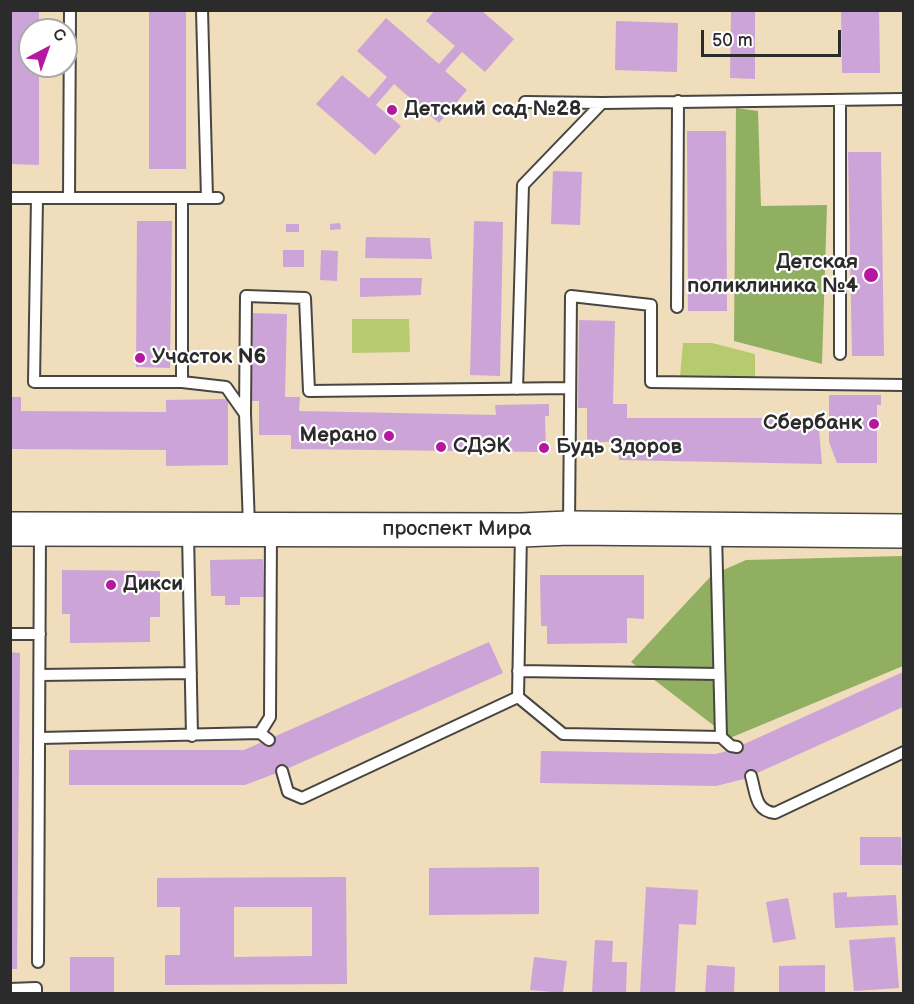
<!DOCTYPE html>
<meta charset="utf-8">
<style>
body{margin:0}
#map{position:relative;width:914px;height:1004px;overflow:hidden;background:#efddbc;font-family:"Balsamiq Sans",sans-serif}
canvas{display:block}
.frame{position:absolute;inset:0;border:12px solid #2b2b2b;pointer-events:none}
.north{position:absolute;left:18px;top:18px;width:60px;height:60px;box-sizing:border-box;background:#fff;border:2px solid #aaa;border-radius:50%;rotate:41deg;font-size:16px;font-weight:700;line-height:24px;text-align:center;color:#2b2b2b}
.north::after{content:'';display:block;margin:auto;width:21px;height:27px;background:#b5179e;clip-path:polygon(50% 0,100% 100%,50% 72%,0 100%)}
.scale{position:absolute;left:701px;top:30px;width:140px;height:27px;box-sizing:border-box;border:3px solid #2b2b2b;border-top:0;padding-left:8px;font-size:18px;line-height:21px;white-space:nowrap;color:#2b2b2b;-webkit-text-stroke:4px #fff;paint-order:stroke}
</style>
<div id="map">
<canvas width="914" height="1004"></canvas>
<div class="frame"></div>
<div class="north">С</div>
<div class="scale">50 m</div>
</div>
<script>
const g = document.querySelector('canvas').getContext('2d');
g.lineJoin = 'round';
function paint(path, color) { g.fillStyle = color; g.fill(path, 'evenodd'); }
function stroke(path, color, width, dash) { g.strokeStyle = color; g.lineWidth = width; g.lineCap = dash ? 'butt' : 'round'; g.setLineDash(dash || []); g.stroke(path); }
function label(font, color, halo, rows, align = 'center') {
  g.font = font + ' "Balsamiq Sans",sans-serif'; g.lineWidth = 4.5; g.setLineDash([]); g.textBaseline = 'middle'; g.strokeStyle = halo; g.fillStyle = color; for (const [text, x, y, turn = 0] of rows) {
    g.save(); g.translate(x, y); g.rotate((+turn || 0) * Math.PI / 180); g.textAlign = isNaN(turn) ? turn : align; if (halo) g.strokeText(text, 0, 0); g.fillText(text, 0, 0); g.restore();
  }
}
const green = new Path2D(`
 M352 319H409L410 352 352 353Z
 M683 343H712L755 354V379L680 377Z`);
const forest = new Path2D(`
 M736 108 758 111 761 206 827 205 822 364 734 341Z
 M903 556V666L730 738 631 662 712 575 746 560Z`);
const building = new Path2D(`
 M10 10H39V30H30V66H39V165L10 164Z
 M149 10H186V169H149Z
 M435 10H481L514 39 485 72 462 52 445 71 467 90 439 123 394 84 376 105 401 126 375 155 316 104 342 75 369 98 387 77 357 51 386 18 439 64 455 46 426 21Z
 M731 10H755V79L730 78Z
 M841 10H879L880 73H842Z
 M616 21 678 23 677 72 615 70Z
 M687 131H726L727 311H688Z
 M848 152H881L884 356H852Z
 M553 171 582 172 580 225 551 224Z
 M137 221H172L170 368 136 367Z
 M474 221 503 222 500 376 470 375Z
 M340 223 341 229 330 230V224Z
 M286 224H299V232H286Z
 M366 237 430 238 432 259 365 258Z
 M283 250H304V267H283Z
 M321 250 338 251 337 281 320 280Z
 M360 278H422L421 295 360 297Z
 M251 313 287 314 285 397H300L299 411 496 415 495 405 549 404V416H545L546 452 291 449V435H259V401H250Z
 M579 320 615 321 613 404H627V418H818L822 464 619 460V442H587V408H578Z
 M829 395H881V405H877V463H837L829 442Z
 M10 397H21V411L166 412V400L228 399V465L166 466V450L10 449Z
 M263 559 264 597H240V605H225V596H211L210 560Z
 M62 570 160 571V617H150V642L70 643V614H62Z
 M540 575H644V619L627 618V643L547 644V626H541Z
 M489 642 503 673 282 771 245 785H69V750H244Z
 M10 652 20 653 17 969H10Z
 M903 672V707L744 779 716 786 540 783 541 751 716 754 731 750Z
 M860 837H901L902 865H860Z
 M539 867V914L429 915V868Z
 M346 877 347 984 165 985V955H180V907H157V878ZM234 907H312V956L234 957Z
 M646 887 698 890 696 925 679 924 675 993H640Z
 M847 892V897L896 895 898 925 835 928 833 893Z
 M788 898 796 939 773 943 766 902Z
 M895 937 899 988 854 991 849 940Z
 M595 940 613 941 612 962H627L626 993H592Z
 M70 957H114V993H70Z
 M534 957 567 961 563 993 530 990Z
 M707 965 735 967 734 993H705Z
 M825 965V993H779V966Z`);
const lane = new Path2D(`
 M202 10 207 198
 M840 100V354
 M525 102 602 103
 M10 198H218
 M37 198 34 382H182L226 387 245 414 249 526
 M69 198 70 10
 M677 307 678 101
 M182 382V198
 M517 389 523 185 602 103 904 99
 M245 414 246 296 305 298 309 391 570 388
 M569 524 571 296 651 305V382L904 385
 M188 533 192 736
 M716 533 721 737
 M10 634H40
 M518 671 719 674
 M40 675 191 673
 M518 697 563 734 721 737 731 746 737 747
 M260 733 270 717 271 533
 M40 738 260 733 269 740
 M282 771 288 792 302 798 518 697 521 533
 M751 776C756 793 755 811 775 813L904 752
 M38 962 40 532
 M10 989 36 988V994`);
const primary = new Path2D(`
 M10 529 521 530 569 528 904 531`);
const markers = [
 [392,110,6,"#b5179e"],
 [871,275,8,"#b5179e"],
 [140,358,6,"#b5179e"],
 [874,424,6,"#b5179e"],
 [389,436,6,"#b5179e"],
 [441,447,6,"#b5179e"],
 [544,448,6,"#b5179e"],
 [111,585,6,"#b5179e"]
];
const poiNames = [
 ["Детский сад №28",404,110],
 ["Детская",858,263,"right"],
 ["поликлиника №4",858,287,"right"],
 ["Участок N6",152,358],
 ["Сбербанк",862,424,"right"],
 ["Мерано",377,436,"right"],
 ["СДЭК",453,447],
 ["Будь Здоров",556,448],
 ["Дикси",123,585]
];
const streetNames = [
 ["проспект Мира",457,530]
];
paint(green, '#b7cb6e');
paint(forest, '#91af61');
paint(building, '#cca4d7');
stroke(lane, '#484641', 14);
stroke(primary, '#484641', 36);
stroke(lane, '#fff', 10);
stroke(primary, '#fff', 33);
for (const [x, y, r, color] of markers) { const dot = new Path2D(); dot.arc(x, y, r, 0, 2 * Math.PI); g.fillStyle = color; g.fill(dot); stroke(dot, '#fff', 2); }
label('bold 21px', '#2b2b2b', '#fff', poiNames, 'left');
label('21px', '#2b2b2b', '#fff', streetNames);
</script>
